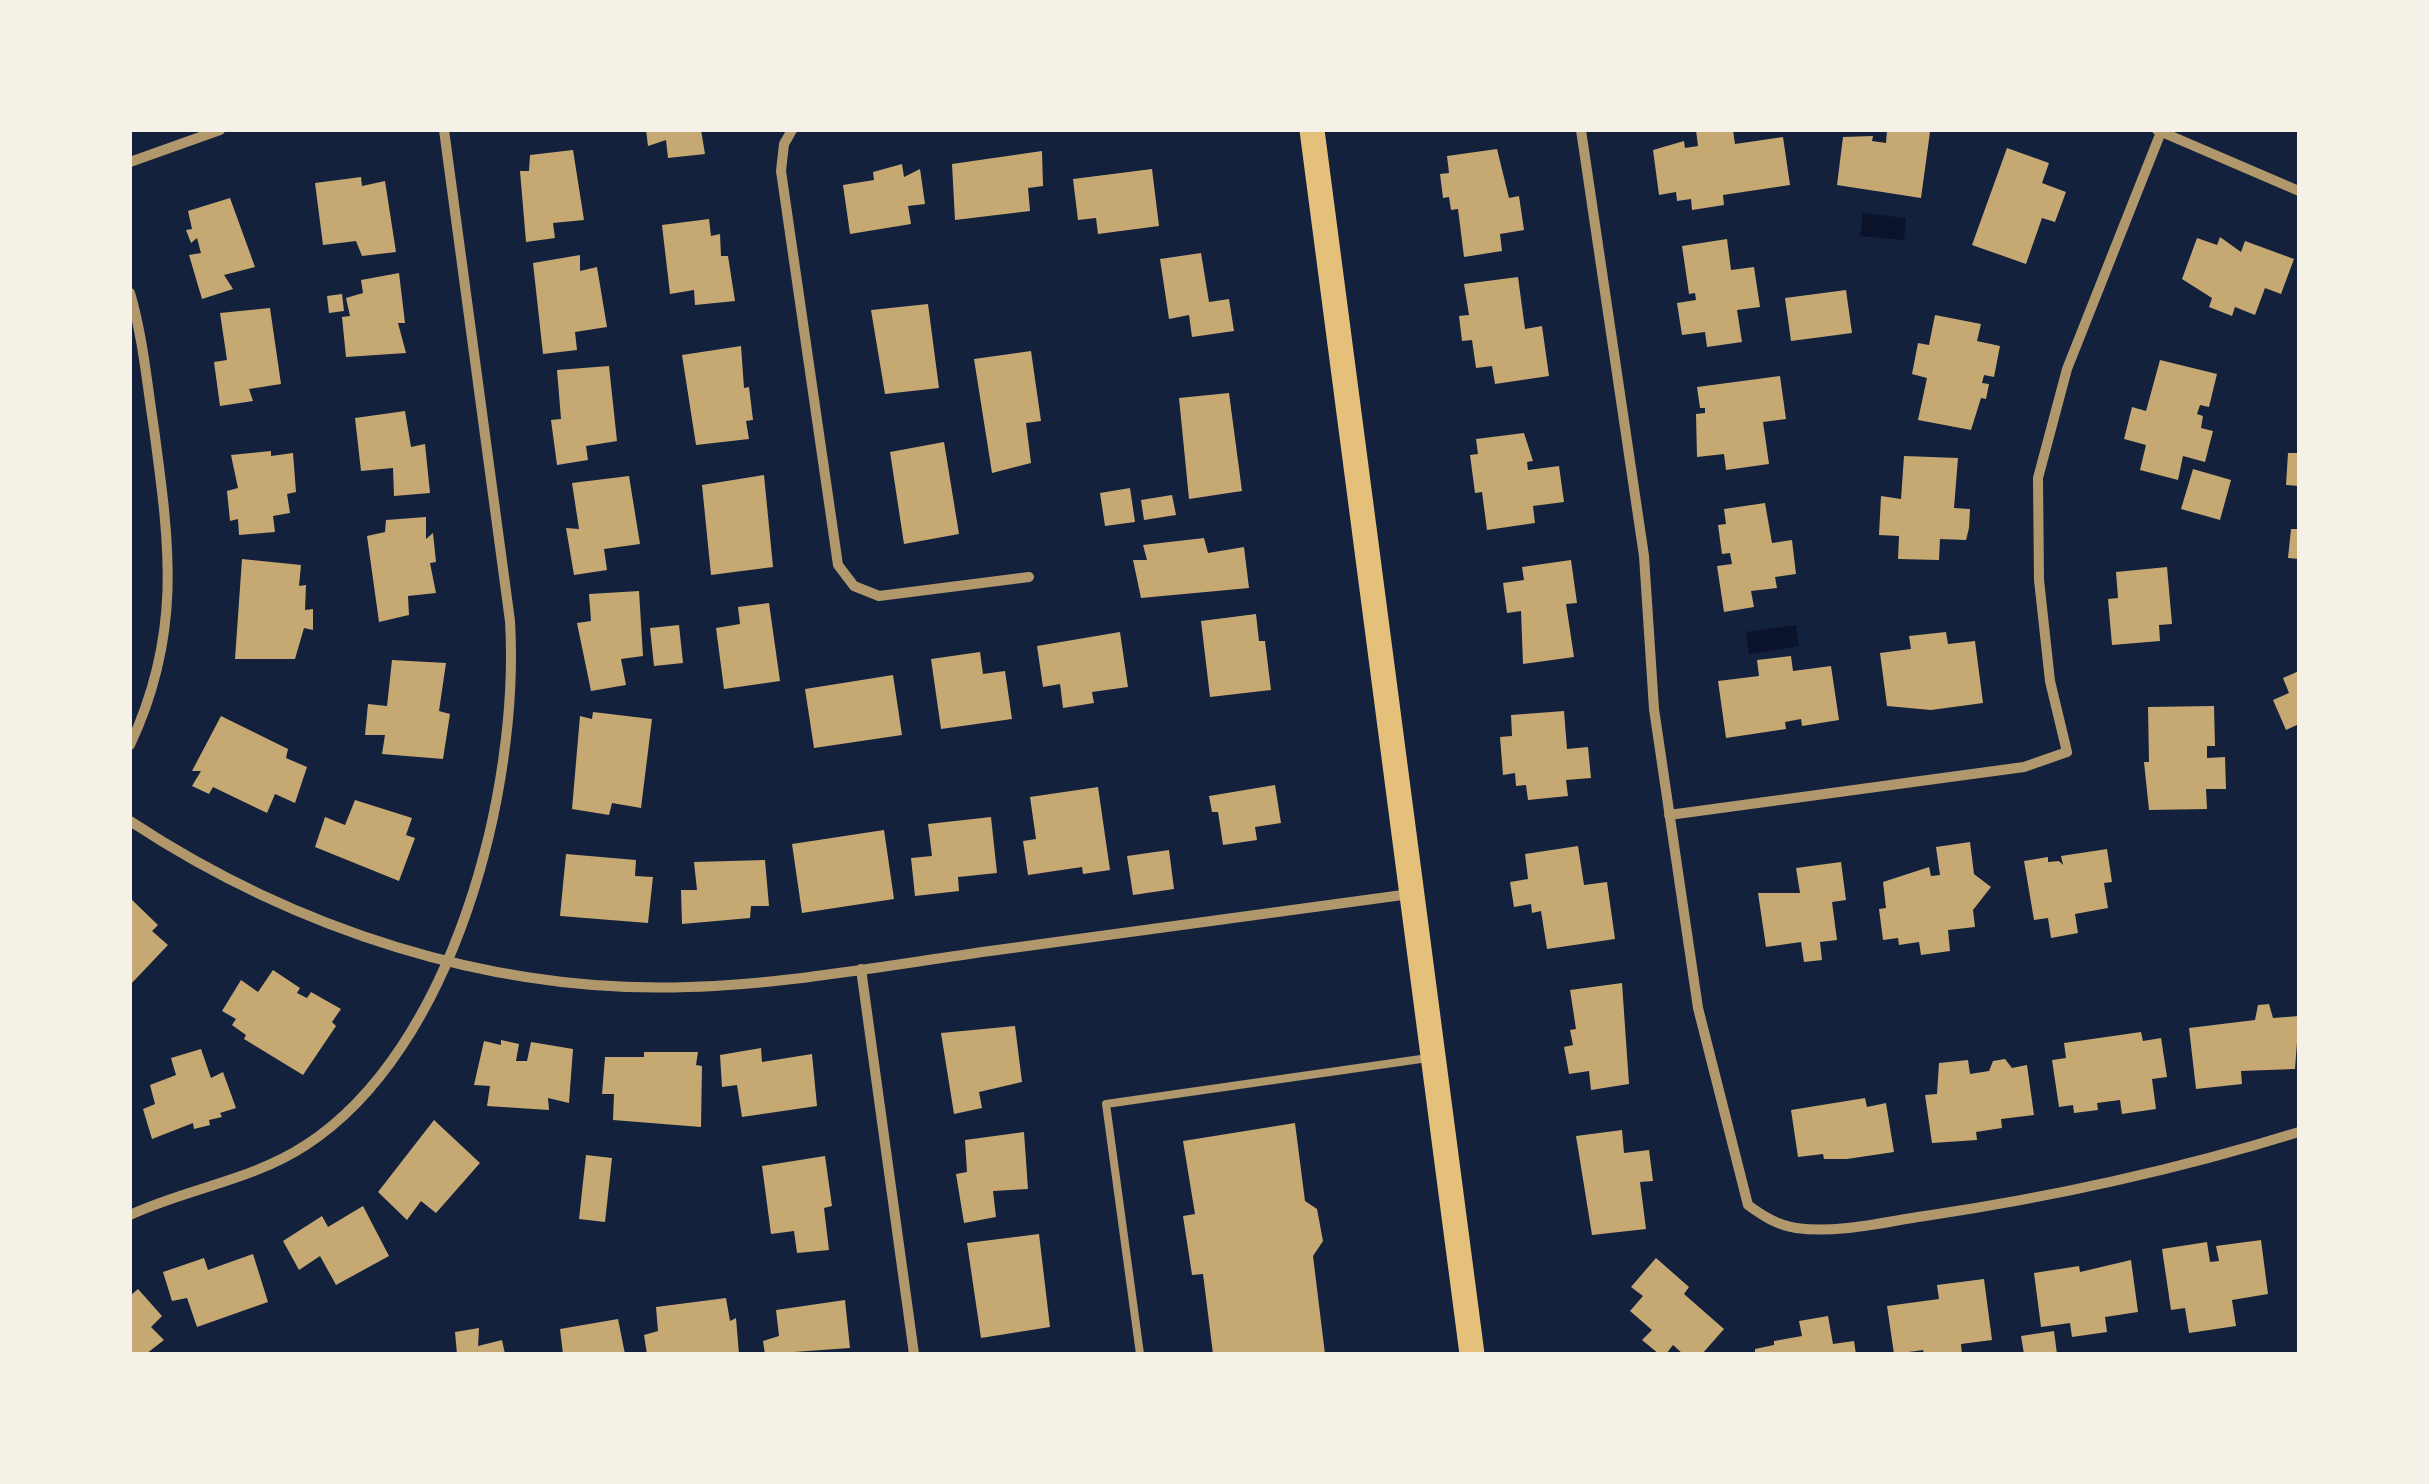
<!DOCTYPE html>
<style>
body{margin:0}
#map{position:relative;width:2429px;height:1484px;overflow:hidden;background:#14213d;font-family:Manrope,sans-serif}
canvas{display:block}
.frame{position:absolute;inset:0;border:132px solid #f6f1e7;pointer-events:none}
</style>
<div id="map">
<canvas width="2429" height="1484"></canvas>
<div class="frame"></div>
</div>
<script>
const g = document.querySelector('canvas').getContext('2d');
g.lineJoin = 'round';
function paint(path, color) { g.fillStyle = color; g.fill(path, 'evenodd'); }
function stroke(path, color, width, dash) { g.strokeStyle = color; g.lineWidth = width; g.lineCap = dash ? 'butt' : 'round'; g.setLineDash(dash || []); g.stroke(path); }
const water = new Path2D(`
 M1863 213 1906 218 1904 240 1860 236Z
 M1796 625 1799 646 1749 654 1746 632Z`);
const building = new Path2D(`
 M646 130H701L705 154 668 158 666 140 648 146Z
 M1696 130H1733L1735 144 1783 137 1790 185 1723 195 1724 205 1692 210 1691 199 1677 201 1676 192 1659 195 1653 150 1684 141 1685 148 1698 146Z
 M1887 130 1930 132 1921 198 1837 185 1843 137 1873 136 1872 141 1886 143Z
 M2007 148 2049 163 2042 183 2066 192 2055 222 2042 218 2026 264 1972 245Z
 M1497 149 1509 198 1519 196 1524 230 1500 234 1502 251 1464 257 1458 209 1451 210 1449 197 1443 198 1440 174 1449 173 1447 156Z
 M573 150 584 220 553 223 555 238 526 242 520 171H529L530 155Z
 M1042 151 1043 186 1028 188 1030 211 955 220 952 164Z
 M902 164 904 177 920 169 925 204 908 206 911 224 850 234 843 185 874 180 873 172Z
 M1152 169 1159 226 1098 234 1096 218 1078 220 1073 179Z
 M361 177 362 186 385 181 396 252 362 256 356 241 323 245 315 183Z
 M230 198 255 267 224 275 233 289 202 299 189 255 201 253 197 238 191 243 186 230 192 229 188 211Z
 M709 219 711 236 720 234 721 256H728L735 301 695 305 694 290 670 294 662 225Z
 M2220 237 2241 252 2245 241 2294 259 2281 294 2265 288 2255 315 2235 307 2232 316 2209 307 2212 298 2182 279 2197 238 2217 245Z
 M1727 239 1731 270 1754 267 1760 307 1737 310 1742 342 1707 347 1705 332 1682 335 1677 303 1696 300 1695 293 1689 294 1682 246Z
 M1201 253 1209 302 1229 299 1234 331 1192 337 1189 315 1169 319 1160 259Z
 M580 255V271L597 267 607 327 575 332 577 350 543 354 533 263Z
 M399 273 405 323H398L406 353 346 357 342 317 350 316 346 298 363 293 361 280Z
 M1518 277 1525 329 1542 326 1549 376 1495 384 1492 366 1476 368 1472 340 1462 341 1459 316 1469 315 1464 284Z
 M1846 290 1852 333 1791 341 1785 298Z
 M342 294 344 311 329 313 327 296Z
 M928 304 939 388 885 394 871 310Z
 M270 308 281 384 249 389 253 401 220 406 214 362 227 360 220 313Z
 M1935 315 1981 324 1977 341 2000 346 1994 377 1984 375 1982 383 1989 384 1986 399 1981 398 1971 430 1918 420 1927 378 1912 374 1918 343 1929 345Z
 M741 346 744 388 749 387 753 420 746 421 749 439 696 445 682 355Z
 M1031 351 1041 421 1026 423 1031 463 992 473 974 359Z
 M2160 360 2217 374 2209 407 2200 405 2197 414 2203 416 2201 428 2213 431 2205 462 2183 456 2178 480 2140 470 2146 445 2124 439 2132 407 2146 411Z
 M609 366 617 441 586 446 588 460 557 465 551 420 561 419 557 370Z
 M1780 376 1786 419 1763 422 1769 464 1726 470 1724 454 1697 457 1696 414 1705 413V408H1700L1697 387Z
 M1229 393 1242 491 1189 499 1179 398Z
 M405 411 411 447 425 444 430 493 394 496 393 468 361 471 355 418Z
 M1524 433 1533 461 1527 462 1528 470 1559 466 1564 502 1533 506 1535 523 1487 530 1482 492 1475 493 1470 455 1478 454 1476 439Z
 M944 442 959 534 904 544 890 452Z
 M271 451V456L293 453 296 492 287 494 290 513 273 516 275 532 239 535 238 519 230 521 227 491 238 488 231 455Z
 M2288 453H2299V486L2286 485Z
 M1904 456 1958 458 1954 508 1970 509 1969 528 1966 540 1940 539 1939 560 1898 559 1899 536 1879 535 1881 496 1901 499Z
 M2193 469 2231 480 2220 520 2181 509Z
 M764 475 773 567 711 575 702 485Z
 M629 476 640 544 604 549 607 570 574 575 566 528 579 529 572 483Z
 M1130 488 1135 522 1105 526 1100 493Z
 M1172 495 1176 515 1144 520 1141 500Z
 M1765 503 1772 543 1792 540 1796 574 1775 577 1777 588 1751 591 1754 607 1724 612 1717 566 1732 564 1730 553 1722 554 1718 525 1726 524 1724 509Z
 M426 517V539L433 533 436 562 430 563 436 593 408 596 409 615 379 622 367 536 385 532 386 520Z
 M2291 529H2299V559L2288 558Z
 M1204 538 1208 553 1244 547 1249 588 1141 598 1133 560H1147L1143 545Z
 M242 559 301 565 299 586 306 585 305 610 313 609V630L304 628 295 659H235Z
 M1571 560 1577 603 1566 604 1574 657 1523 664 1521 611 1507 613 1503 583 1524 580 1522 567Z
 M2167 567 2172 624 2159 625 2160 641 2112 645 2108 599 2118 598 2116 572Z
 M639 591 643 656 621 659 626 685 591 691 577 623 591 621 589 594Z
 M769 603 780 681 724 689 716 628 740 624 738 607Z
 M1256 614 1259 641H1265L1271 690 1210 697 1201 621Z
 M679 625 683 663 654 666 650 628Z
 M1120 632 1128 687 1092 692 1094 703 1063 708 1060 684 1043 687 1037 646Z
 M1946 632 1948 644 1975 641 1983 703 1931 710 1887 706 1880 653 1911 649 1909 636Z
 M980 652 983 674 1005 671 1012 719 941 729 931 659Z
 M1791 656 1793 671 1831 666 1839 720 1802 726 1801 719 1785 722 1786 729 1726 738 1718 681 1759 676 1757 660Z
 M392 660 446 663 439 711 450 714 443 759 382 754 385 735H365L368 704 387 706Z
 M2299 671V724L2286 730 2273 700 2289 693 2283 678Z
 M893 675 902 735 814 748 805 689Z
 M2214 706 2215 746H2207V758L2225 757 2226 789H2206L2207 809 2149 810 2144 762H2149L2148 707Z
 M1564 711 1567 749 1588 747 1591 778 1566 780 1568 796 1528 800 1526 785 1516 786 1515 773 1503 775 1500 737 1512 736 1511 715Z
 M593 712 652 719 641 808 612 803 609 815 572 809 580 716 592 719Z
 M221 716 288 749 286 758 307 767 295 803 275 794 267 813 213 787 209 794 192 786 201 771H192Z
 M1275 785 1281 823 1255 827 1257 840 1223 845 1218 812H1212L1209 796Z
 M1098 787 1110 870 1083 874 1082 867 1028 875 1023 841 1036 839 1030 797Z
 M355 800 412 818 406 835 415 838 399 881 315 847 325 817 345 825Z
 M991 817 997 873 958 877 959 891 915 896 911 858 932 856 928 824Z
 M884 830 894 899 802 913 792 844Z
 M1970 842 1974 874 1991 887 1973 910 1975 927 1948 930 1950 951 1921 955 1919 942 1899 945 1898 938 1883 940 1879 909 1886 908 1883 882 1929 867 1931 876 1940 875 1936 847Z
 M1578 846 1584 885 1607 882 1615 939 1547 949 1541 911 1532 913 1531 904 1514 907 1510 882 1528 879 1525 854Z
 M2107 849 2112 882 2104 883 2108 908 2075 914 2078 933 2051 938 2048 918 2034 920 2024 861 2048 857V862L2059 861 2063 865 2061 856Z
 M1169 850 1174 889 1133 895 1127 856Z
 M566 854 636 860 635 876 653 877 648 923 560 916Z
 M765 860 769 906H751L750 918 682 924 681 890H697L694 862Z
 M1841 862 1846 900 1832 902 1837 940 1820 942 1822 960 1804 962 1801 942 1766 947 1758 893H1800L1796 868Z
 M130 898 158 925 152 931 168 945 130 985Z
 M273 970 300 988 297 993 307 998 311 992 341 1009 332 1022 336 1026 303 1075 244 1039 246 1035 232 1025 236 1019 222 1011 241 980 258 992Z
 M1622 983 1629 1084 1591 1090 1589 1071 1569 1074 1564 1047 1573 1045 1570 1030 1576 1029 1570 990Z
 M2269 1004 2273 1018 2299 1016 2295 1069 2241 1071 2242 1084 2196 1089 2189 1028 2255 1020 2258 1005Z
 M1015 1026 1022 1082 979 1092 982 1108 954 1114 941 1033Z
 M2141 1032 2143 1041 2161 1038 2167 1077 2152 1079 2156 1109 2122 1114 2120 1100 2097 1103 2098 1110 2074 1113 2073 1105 2059 1107 2052 1060 2066 1058 2064 1043Z
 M501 1040 519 1044 516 1061H527L531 1042 573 1049 569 1103 548 1098 549 1110 487 1106 490 1086 474 1085 484 1041 501 1045Z
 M761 1048 762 1062 812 1054 817 1106 742 1117 737 1085 722 1087 720 1055Z
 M201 1049 211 1078 223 1072 236 1108 220 1113 222 1117 209 1120 210 1125 194 1129 193 1123 152 1139 143 1109 155 1104 150 1085 176 1075 171 1058Z
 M644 1052H698L696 1065 702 1066 701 1127 613 1120 614 1094H602L605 1057H644Z
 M2005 1059 2012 1068 2027 1065 2034 1115 2001 1119 2002 1128 1976 1132 1977 1140 1932 1143 1925 1095 1937 1094 1939 1063 1968 1060 1970 1074 1989 1071 1993 1061Z
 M1865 1098 1867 1107 1886 1103 1894 1152 1847 1159H1824L1823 1154 1798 1157 1791 1110Z
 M434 1120 480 1163 436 1213 421 1201 407 1220 378 1192Z
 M1295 1123 1305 1201 1317 1209 1323 1241 1313 1256 1325 1354H1213L1203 1274 1192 1275 1183 1216 1195 1214 1183 1141Z
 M1622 1130 1624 1153 1649 1150 1653 1181 1640 1182 1646 1229 1592 1235 1576 1136Z
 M1024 1132 1028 1189 993 1191 996 1217 964 1223 956 1174 967 1172 965 1140Z
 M586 1155 612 1158 605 1222 579 1219Z
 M825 1156 832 1206 824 1208 829 1250 797 1253 794 1231 771 1234 762 1166Z
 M363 1206 389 1256 336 1285 320 1256 299 1270 283 1241 322 1216 328 1227Z
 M1039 1234 1050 1327 981 1338 967 1243Z
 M2261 1240 2268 1294 2232 1300 2236 1326 2189 1333 2185 1308 2171 1310 2162 1249 2207 1242 2210 1262 2219 1261 2216 1246Z
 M253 1254 268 1302 197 1327 187 1298 172 1301 163 1272 204 1258 208 1270Z
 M1656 1258 1689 1287 1684 1294 1724 1329 1702 1354H1683L1673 1345 1666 1354H1659L1642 1340 1652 1330 1630 1311 1643 1296 1631 1287Z
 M2131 1260 2138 1312 2105 1317 2107 1332 2072 1337 2070 1323 2041 1327 2034 1273 2079 1266 2080 1272Z
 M1984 1279 1992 1340 1961 1344 1962 1354H1924L1923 1350 1894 1354 1887 1306 1939 1299 1937 1285Z
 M138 1289 162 1316 151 1327 164 1340 146 1354H130V1296Z
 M726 1298 730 1321 736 1318 739 1354H647L644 1335 658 1331 656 1307Z
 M845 1300 850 1348 765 1354 763 1341 779 1336 776 1310Z
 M1828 1316 1833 1344 1854 1341 1856 1354H1755V1349L1774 1345V1341L1802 1336 1799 1321Z
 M618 1319 625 1354H563L560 1329Z
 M479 1328 478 1346 502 1340 505 1354H457L455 1332Z
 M2054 1331 2057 1354H2024L2021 1336Z`);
const service = new Path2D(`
 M1140 1354 1106 1104 1428 1058`);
const minor = new Path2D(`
 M792 130 784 144 781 171 838 565 854 586 879 596 1029 577
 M1581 130 1644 556 1654 709 1698 1008 1748 1205C1763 1216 1777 1225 1796 1228 1838 1234 1883 1222 1925 1216 2053 1197 2176 1170 2299 1132
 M2157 130 2299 191
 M130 162 220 130
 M130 293C143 337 147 384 154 429 170 547 182 634 130 745
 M1669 815 2024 767 2067 752 2050 681 2039 580 2038 478 2067 369 2161 132
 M130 821C294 929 491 994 688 987 789 984 890 965 990 951 1130 932 1270 913 1410 894
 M861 969 914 1354
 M130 1215C188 1188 251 1181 306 1145 454 1049 520 789 510 621L444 130`);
const primary = new Path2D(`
 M1312 130 1472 1354`);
paint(water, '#0b132b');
paint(building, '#c6a872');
stroke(service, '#b1986c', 8);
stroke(minor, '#b1986c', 10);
stroke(primary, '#e5c07b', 25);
</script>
